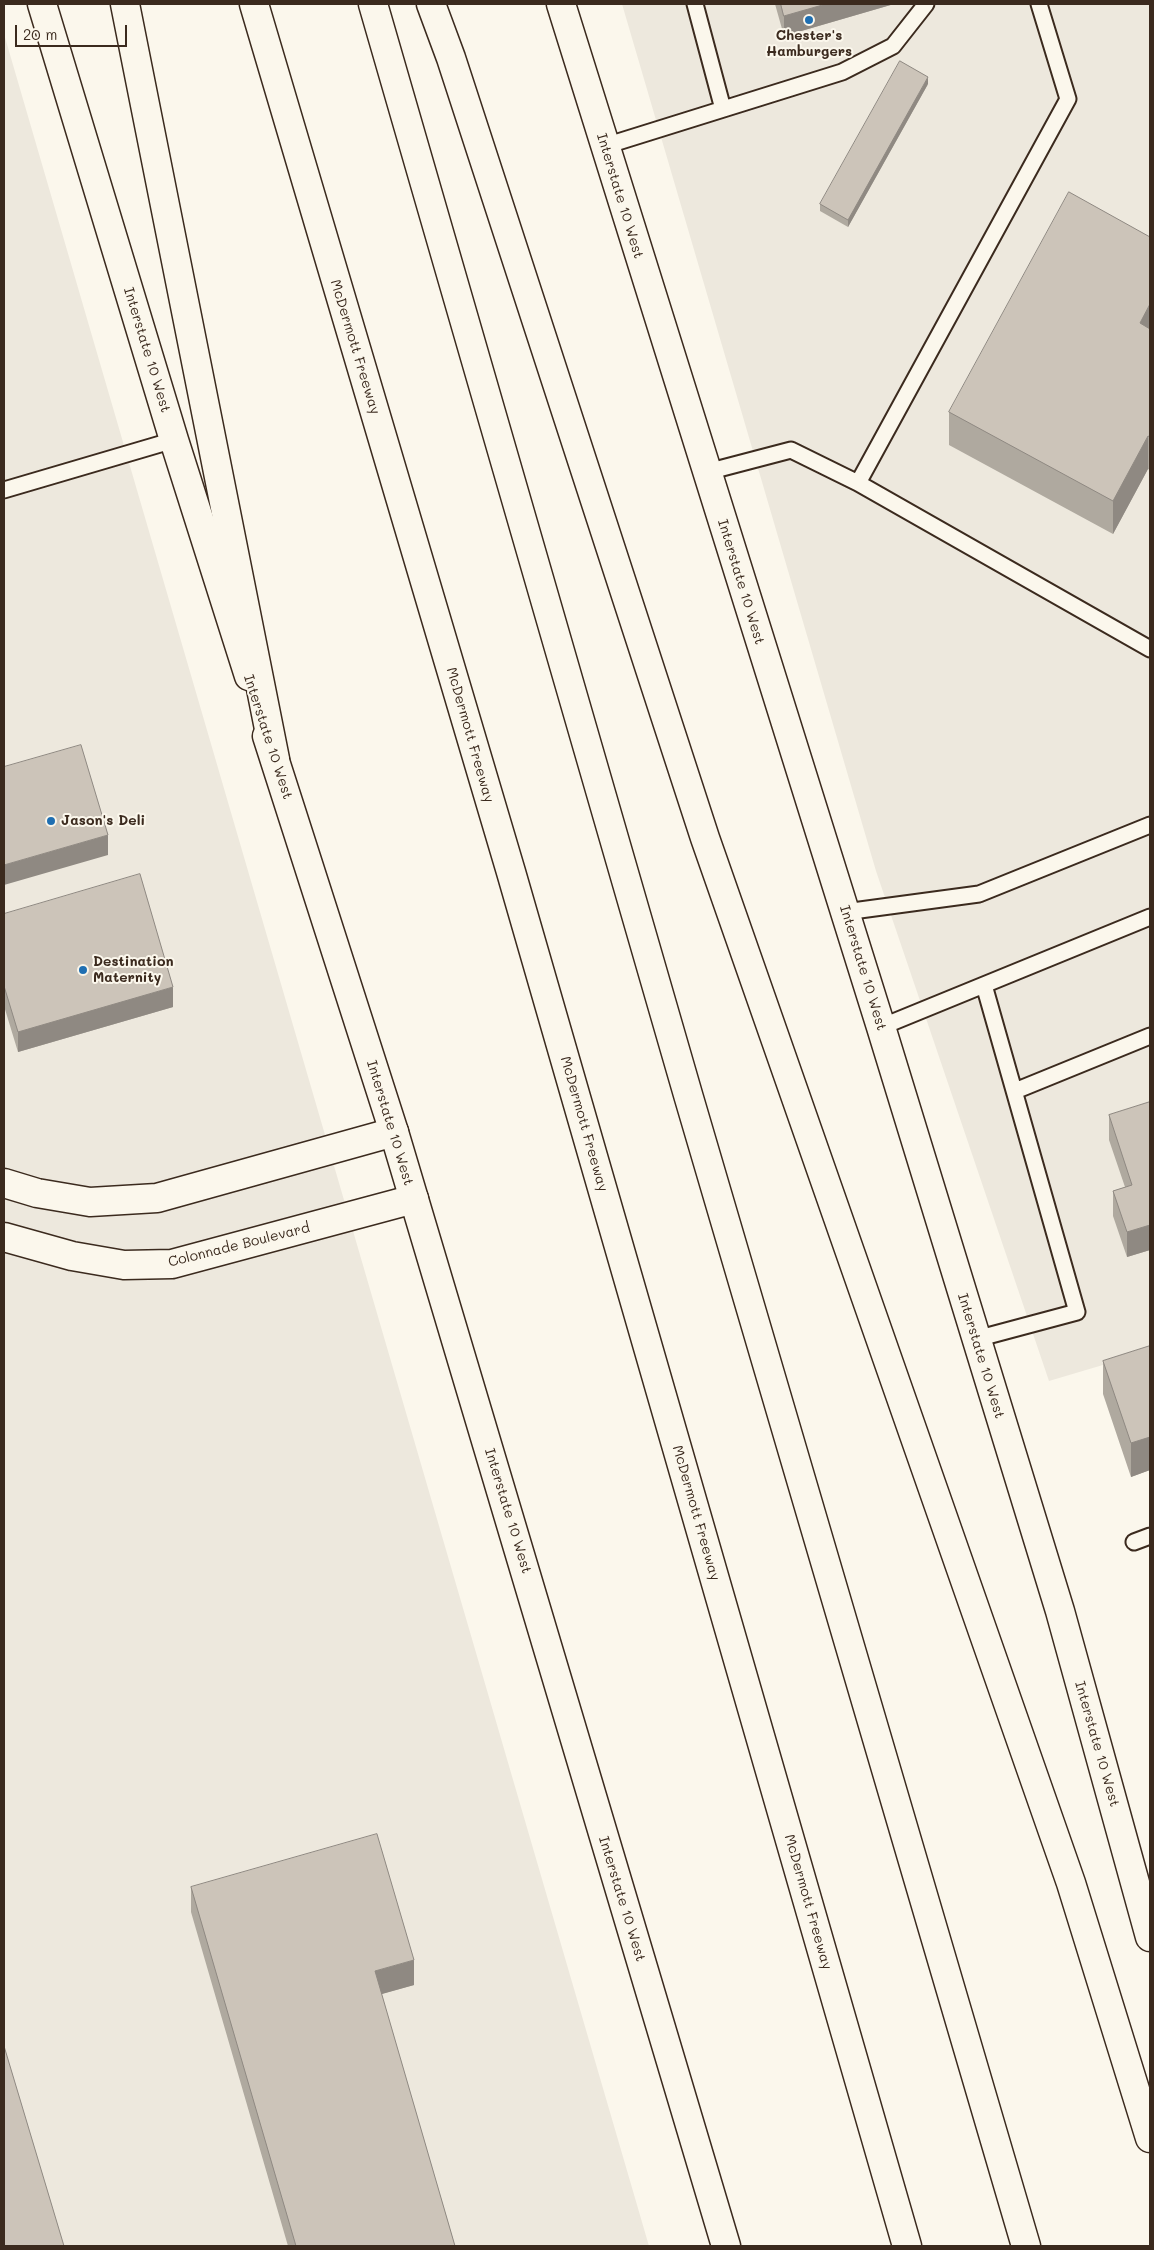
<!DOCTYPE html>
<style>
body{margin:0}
#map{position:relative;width:1154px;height:2250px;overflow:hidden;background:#fbf7ec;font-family:Mali,sans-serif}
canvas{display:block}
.frame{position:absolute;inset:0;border:5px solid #3b2a1e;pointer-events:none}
.scale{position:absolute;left:15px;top:25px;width:112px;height:22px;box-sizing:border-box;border:2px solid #3b2a1e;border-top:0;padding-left:6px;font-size:15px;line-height:18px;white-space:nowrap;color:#3b2a1e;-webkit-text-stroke:4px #fbf7ec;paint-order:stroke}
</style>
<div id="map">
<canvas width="1154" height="2250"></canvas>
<div class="frame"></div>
<div class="scale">20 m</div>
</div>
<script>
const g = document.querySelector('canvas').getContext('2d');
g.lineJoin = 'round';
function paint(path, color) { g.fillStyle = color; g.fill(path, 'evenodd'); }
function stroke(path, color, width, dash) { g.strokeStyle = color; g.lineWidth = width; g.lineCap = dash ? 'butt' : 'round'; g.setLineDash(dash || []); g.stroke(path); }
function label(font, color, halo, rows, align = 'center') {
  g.font = font + ' Mali,sans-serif'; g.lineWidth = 4; g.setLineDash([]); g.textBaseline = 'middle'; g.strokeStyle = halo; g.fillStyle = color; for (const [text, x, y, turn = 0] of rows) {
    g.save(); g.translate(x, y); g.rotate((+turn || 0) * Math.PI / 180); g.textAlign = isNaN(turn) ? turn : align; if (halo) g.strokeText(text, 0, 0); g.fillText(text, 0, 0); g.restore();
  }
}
const built = new Path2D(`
 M622 4H1150V1351L1049 1381 876 871Z
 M4 34 649 2246H4Z`);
const lane = new Path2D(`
 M695 4 723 109
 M605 146 842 72 893 46 926 4
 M707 472 791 450 858 483 1150 649
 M858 483 1068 99 1039 4
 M4 490 174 440
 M845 912 979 894 1150 825
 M881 1027 1150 917
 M1015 1091 1150 1036
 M976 1339 1077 1312 984 985
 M1134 1542 1150 1536`);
const street = new Path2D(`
 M4 1183 37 1193 90 1202 157 1198 394 1132
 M4 1237 72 1256 124 1265 172 1264 414 1199`);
const secondary = new Path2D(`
 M42 4 174 440 249 676
 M561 4 881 1027 1060 1611 1150 1937
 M267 736 394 1132 726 2246`);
const highway = new Path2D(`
 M125 4 275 759
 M254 4 511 872 907 2246
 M373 4 689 1098 1026 2246
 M431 4 451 58 705 838 1071 1883 1150 2138`);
const wall = new Path2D(`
 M775 4H894L784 36Z
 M928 84 848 227 820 211V204Z
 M1150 237V470L1148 469 1113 534 949 445V412Z
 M4 914 173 1007 18 1052 4 1006Z
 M1150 1102V1250L1127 1257 1113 1216V1191L1125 1187 1109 1140V1115Z
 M1150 1346V1470L1131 1477 1103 1394V1361Z
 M191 1887 414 1985 381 1994 455 2246H288L191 1912Z`);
const shadedWall = new Path2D(`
 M826 4H894L784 36V16Z
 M928 77V84L848 227V220Z
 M1150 304V337L1140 323Z
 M1148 436V469L1113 534V501Z
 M108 835V855L4 885V865Z
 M173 987V1007L18 1052V1032Z
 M1150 1225V1250L1127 1257V1232Z
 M1150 1437V1470L1131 1477V1443Z
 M414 1960V1985L375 1996V1971Z`);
const building = new Path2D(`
 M781 4H826L784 16Z
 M900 61 928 77 848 220 820 204Z
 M1069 192 1150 237V304L1140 323 1150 329V437L1148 436 1113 501 949 412Z
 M81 745 108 835 4 865V767Z
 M140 874 173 987 18 1032 4 986V914Z
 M1150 1102V1225L1127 1232 1113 1191 1132 1185 1109 1115Z
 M1150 1346V1437L1131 1443 1103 1361Z
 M377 1834 414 1960 375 1971 455 2246H296L191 1887Z
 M4 2046 64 2246H4Z`);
const markers = [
 [809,20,5,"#1f6fb2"],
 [51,821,5,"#1f6fb2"],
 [83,970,5,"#1f6fb2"]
];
const poiNames = [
 ["Chester's",809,36,"center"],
 ["Hamburgers",809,52,"center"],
 ["Jason's Deli",61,821],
 ["Destination",93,962],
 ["Maternity",93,978]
];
const streetNames = [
 ["Interstate 10 West",620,196,73],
 ["McDermott Freeway",355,347,73],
 ["Interstate 10 West",147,350,73],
 ["Interstate 10 West",741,582,73],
 ["McDermott Freeway",470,735,74],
 ["Interstate 10 West",268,737,72],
 ["Interstate 10 West",863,968,73],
 ["Interstate 10 West",390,1123,73],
 ["McDermott Freeway",584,1124,74],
 ["Colonnade Boulevard",239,1245,-14],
 ["Interstate 10 West",981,1356,73],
 ["Interstate 10 West",508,1511,73],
 ["McDermott Freeway",696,1513,74],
 ["Interstate 10 West",1097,1744,74],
 ["Interstate 10 West",622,1899,73],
 ["McDermott Freeway",808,1902,74]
];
paint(built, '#ede8dd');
stroke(lane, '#3b2a1e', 19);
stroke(street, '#3b2a1e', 31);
stroke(secondary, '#3b2a1e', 31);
stroke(highway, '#3b2a1e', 31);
stroke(lane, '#fbf7ec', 15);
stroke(street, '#fbf7ec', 28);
stroke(secondary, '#fbf7ec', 28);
stroke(highway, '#fbf7ec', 28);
paint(wall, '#afa99f');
paint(shadedWall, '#8f8982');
paint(building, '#ccc4b9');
stroke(building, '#8f8982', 1);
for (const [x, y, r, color] of markers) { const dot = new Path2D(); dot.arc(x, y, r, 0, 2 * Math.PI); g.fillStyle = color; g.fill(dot); stroke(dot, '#fbf7ec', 2); }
label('bold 14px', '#3b2a1e', '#fbf7ec', poiNames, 'left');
label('14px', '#3b2a1e', '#fbf7ec', streetNames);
</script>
